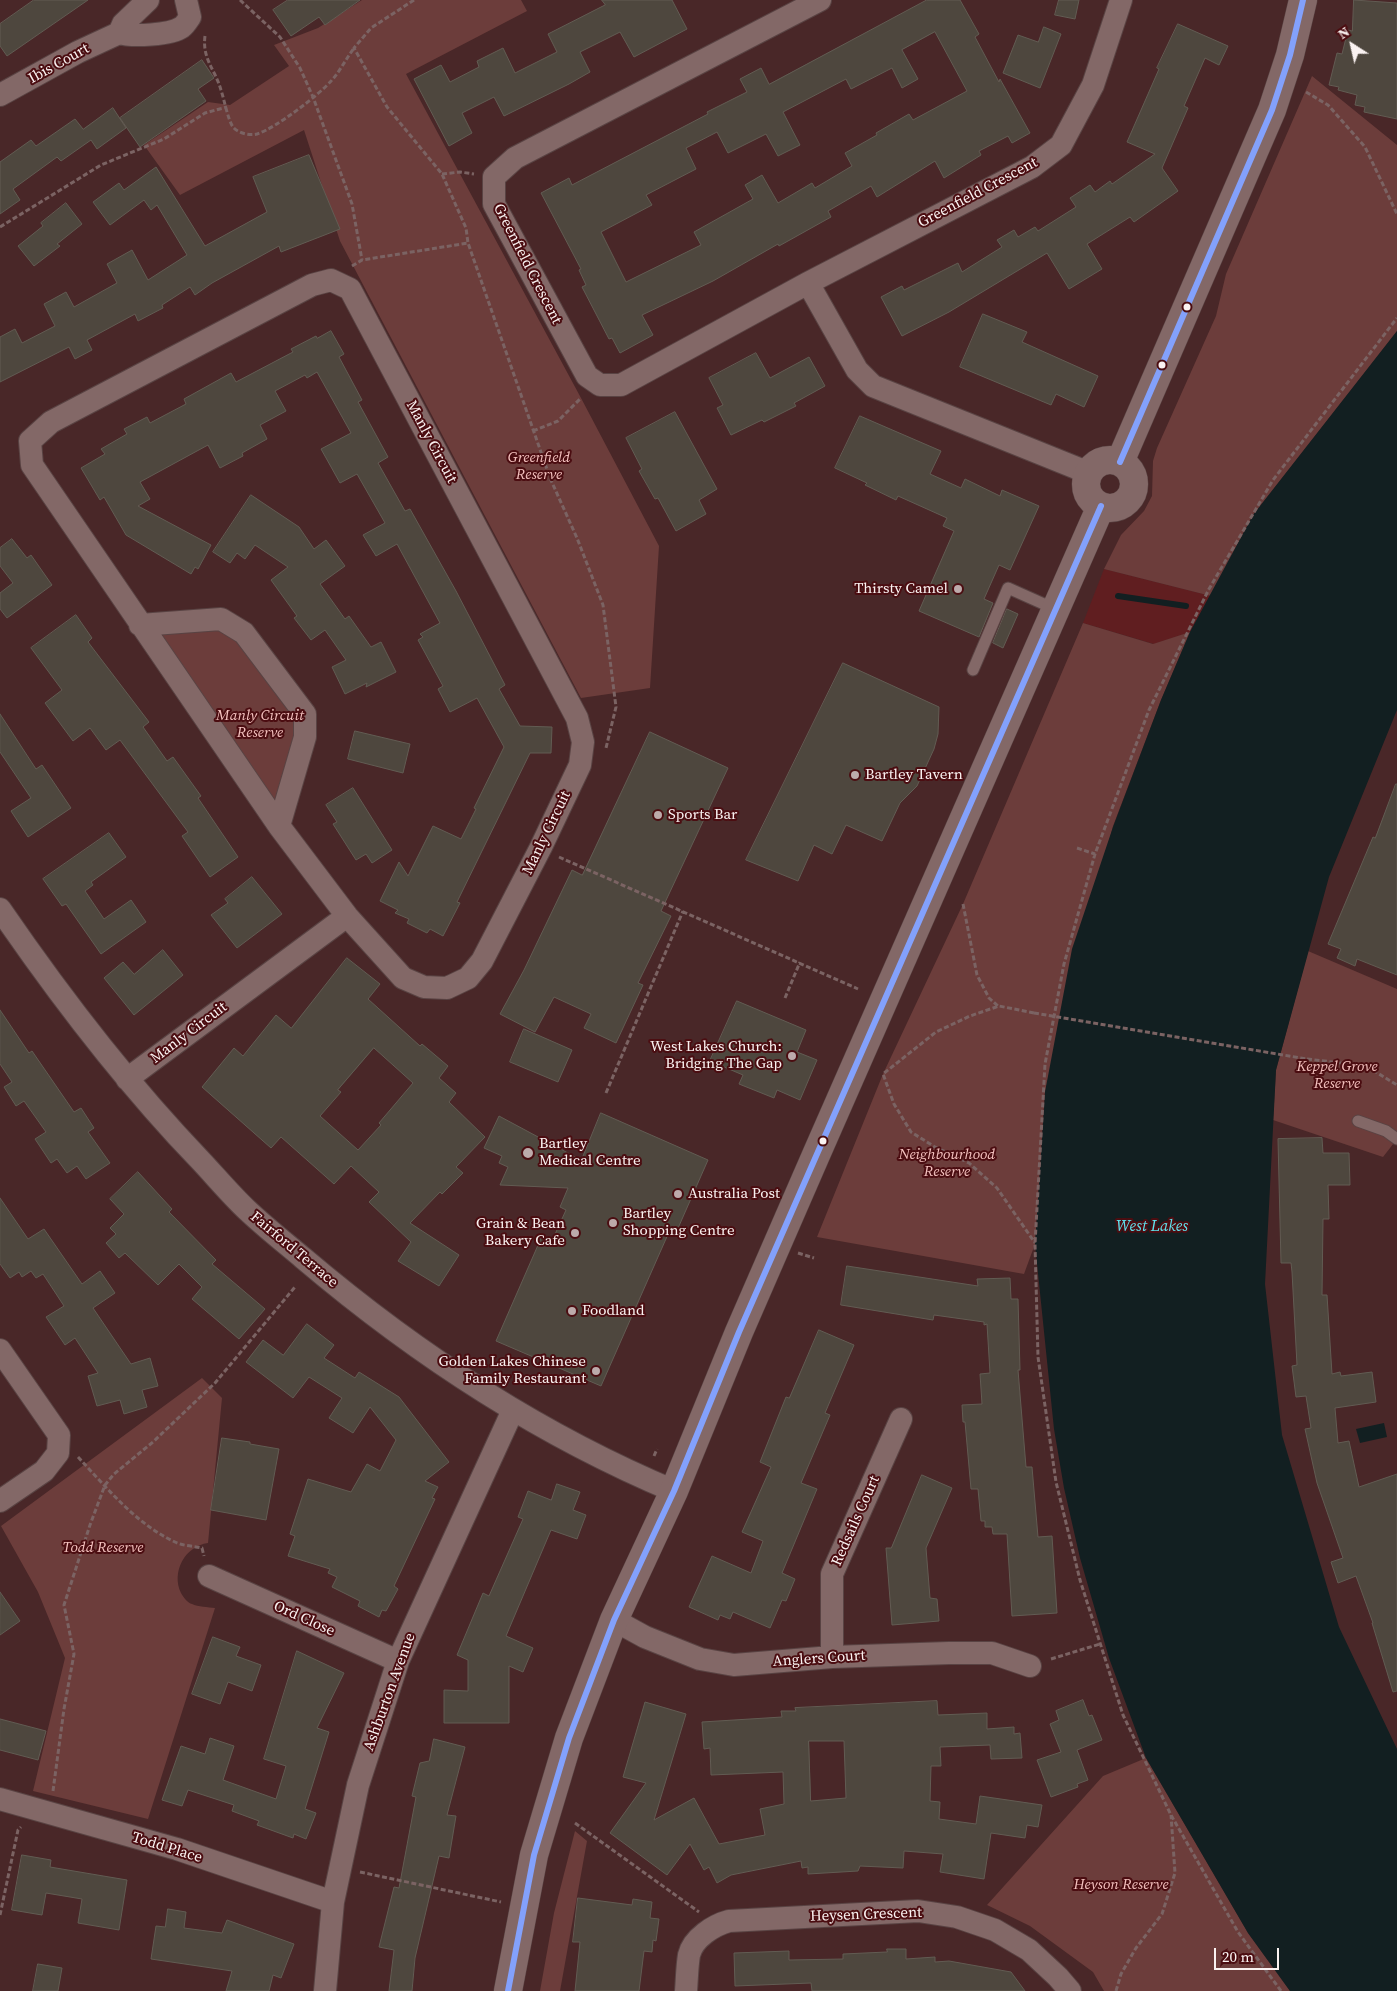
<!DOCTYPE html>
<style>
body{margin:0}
#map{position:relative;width:1397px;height:1991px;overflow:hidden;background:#492728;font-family:"Source Serif 4",serif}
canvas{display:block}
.north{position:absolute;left:1327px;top:20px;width:50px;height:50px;-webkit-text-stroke:4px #4b0d11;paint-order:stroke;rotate:325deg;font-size:14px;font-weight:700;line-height:20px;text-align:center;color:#faf2f1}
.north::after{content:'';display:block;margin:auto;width:18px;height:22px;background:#faf2f1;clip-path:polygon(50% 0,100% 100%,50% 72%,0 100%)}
.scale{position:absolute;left:1214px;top:1948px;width:65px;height:22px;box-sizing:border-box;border:2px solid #faf2f1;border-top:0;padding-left:6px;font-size:15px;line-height:18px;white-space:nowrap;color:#faf2f1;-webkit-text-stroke:4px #4b0d11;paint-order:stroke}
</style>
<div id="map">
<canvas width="1397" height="1991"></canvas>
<div class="north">N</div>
<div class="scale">20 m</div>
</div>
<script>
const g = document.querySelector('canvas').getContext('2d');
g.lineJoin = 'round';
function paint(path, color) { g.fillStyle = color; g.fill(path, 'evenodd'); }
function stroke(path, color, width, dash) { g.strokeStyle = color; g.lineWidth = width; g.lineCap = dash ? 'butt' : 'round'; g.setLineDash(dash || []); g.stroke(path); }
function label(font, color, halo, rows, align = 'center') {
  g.font = font + ' "Source Serif 4",serif'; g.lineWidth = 4; g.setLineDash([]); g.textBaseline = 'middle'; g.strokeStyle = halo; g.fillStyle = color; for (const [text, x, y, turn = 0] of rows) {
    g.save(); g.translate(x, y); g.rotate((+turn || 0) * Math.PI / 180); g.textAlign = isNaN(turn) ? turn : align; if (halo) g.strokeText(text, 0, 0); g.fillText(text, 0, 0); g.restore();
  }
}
const built = new Path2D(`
 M1104 569 1211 596 1190 632 1154 644 1083 623Z`);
const green = new Path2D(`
 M362 0H521L527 11 406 74 581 398 659 546 650 688 581 698 340 241 304 130 180 195 144 145 208 102 230 105 289 66 274 45 318 28Z
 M1312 76 1397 145V331L1253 515 1211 596 1104 569 1121 535 1144 511 1152 496 1153 461 1157 448 1216 316 1226 274Z
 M221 619 305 714 279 826 140 625Z
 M1083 623 1153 644 1190 632 1161 700 1113 826 1045 1092 1035 1244 1024 1274 817 1237 883 1074 963 904Z
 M1308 951 1397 989V1139L1383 1157 1273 1120 1276 1070Z
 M202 1378 222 1398 208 1543C185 1546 171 1572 181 1593 183 1597 188 1603 192 1604 198 1607 208 1607 215 1608L148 1819 33 1791 65 1658 38 1592 1 1526Z
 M1146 1758 1248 1933 1290 1991H1104L1093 1972 1030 1926 987 1905 1103 1776Z
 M575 1831 587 1841 560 1991H540L554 1913Z`);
const water = new Path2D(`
 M1397 331V710L1329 877 1276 1070 1265 1284 1282 1435 1339 1627 1397 1749V1991H1290L1248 1933 1146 1758 1109 1658 1080 1558 1064 1488 1054 1429 1035 1244 1045 1092 1072 949 1113 827 1161 700 1190 632 1253 515Z
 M1384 1423 1387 1437 1360 1443 1356 1429Z`);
const stream = new Path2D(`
 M1118 596 1186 606`);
const building = new Path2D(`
 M34 0H88L7 56 0 46V24Z
 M288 0H360L325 25 319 17 291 36 273 10Z
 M602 0H672L687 29 634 57 620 32 580 52 590 72 569 84 504 116 494 97 462 113 472 133 449 146 414 79 441 65 450 82 479 67 477 61 503 48 515 73 557 52 548 34 605 5Z
 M927 0H960L979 34 975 37 999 82 1000 79 1030 133 1012 143 1008 136 979 151 981 155 944 178 935 161 877 197 871 186 828 211 831 217 779 246 778 244 713 281 642 315 653 335 620 353 612 338 609 339 582 287 586 285 579 270 581 269 541 193 569 178 572 185 708 114 707 112 747 92 740 79 761 68 769 84ZM935 32 967 91 913 120 909 114 876 133 877 135 845 153 852 166 815 188 812 183 778 203 762 175 745 185 753 199 694 232 701 245 626 282 601 232 652 205 646 195 696 169 686 148 717 132 728 153 766 134 778 156 800 145 783 112 846 79 851 89 892 68 902 88 918 79 902 50Z
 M1059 0H1079L1075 19 1055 15Z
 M1354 0 1397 3V119L1364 112 1365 107 1355 105 1357 95 1338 90 1339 87 1329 85 1337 53 1342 54 1348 30 1352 31Z
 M1178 24 1228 46 1219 65 1205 58 1184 106 1188 108 1162 168 1178 191 1134 222 1130 217 1087 244 1102 269 1069 289 1047 253 949 312 902 336 881 297 902 286 904 290 958 263 962 272 1002 247 997 240 1014 230 1018 237 1035 227 1038 231 1076 207 1070 198 1090 185 1095 192 1110 181 1112 184 1155 154 1127 142 1159 69 1157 68Z
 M1044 27 1061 34 1040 88 1003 73 1018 35 1038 42Z
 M202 60 214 78 198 89 206 101 140 147 120 118Z
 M113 108 126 128 97 149 91 140 61 161 57 157 13 189 20 200 0 214V162L31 140 36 146 75 119 83 129Z
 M309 155 340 229 281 252 279 246 212 283 195 295 190 287 162 305 163 308 138 321 135 314 87 340 92 350 75 359 69 347 0 382V337L15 329 22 343 55 326 44 304 66 292 74 307 117 283 107 264 132 250 148 280 187 255 157 205 151 210 144 200 110 225 93 202 119 183 124 190 156 167 205 246 267 212 253 177Z
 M66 203 82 224 57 244 60 246 34 266 18 246 43 226 41 223Z
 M983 314 1027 332 1022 342 1098 376 1084 407 1056 394 1051 405 960 367Z
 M331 331 344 354 339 357 362 400 358 402 388 457 378 463 405 511 410 509 456 591 505 685 499 689 520 726 552 727 551 753H530L457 902 460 903 443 936 430 929 427 933 407 923 409 919 395 913 398 910 380 901 399 862 408 876 433 826 461 839 476 809 474 808 504 747 477 698 450 712 438 689 443 686 418 640 423 637 420 634 440 623 397 544 376 556 363 535 385 523 357 474 340 483 321 449 351 433 317 372 307 378 305 375 275 391 286 411 260 425 267 439 242 453 243 456 220 468 208 445 140 482 150 499 138 506 211 545 198 569 195 567 191 574 126 535 104 497 100 500 81 468 105 454 101 449 127 434 124 429 147 417 150 423 186 404 184 399 231 373 236 382 293 352 291 349 316 336 317 338Z
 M756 353 770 378 809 357 825 386 794 403 796 406 764 422 762 420 731 435 717 408 723 405 709 378Z
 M675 412 717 489 699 500 706 514 676 531 658 498 655 499 639 471 642 469 626 438Z
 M860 416 941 451 930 474 961 488 965 479 1000 496 1002 490 1039 506 1010 570 999 565 984 599 993 603 979 637 919 611 954 531 943 526 947 518 898 496 896 500 865 485 867 483 835 468Z
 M251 495 299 527 314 549 326 540 345 566 320 584 345 619 349 616 371 647 381 642 396 672 366 687 367 683 345 694 332 667 346 660 325 630 311 640 294 618 297 616 271 580 288 567 255 545 245 559 237 553 230 563 213 552Z
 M12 539 27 558 31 555 52 585 7 618 0 609V593L13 583 0 566V548Z
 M1007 609 1018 614 1003 648 993 643Z
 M76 615 92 638 88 642 149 722 143 727 167 761 173 757 201 796 198 798 238 857 210 877 182 836 188 832 120 740 106 750 90 728 73 741 45 703 62 690 31 648Z
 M843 663 939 707 938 734 934 749 917 786 900 803 882 841 846 825 832 854 814 845 798 881 746 860Z
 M0 714 36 769 42 765 71 808 28 837 11 811 31 798 0 752Z
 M355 731 410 744 403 773 348 759Z
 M650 732 728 768 661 911 671 916 638 983 643 985 616 1043 584 1028 591 1014 554 997 535 1032 500 1014 524 970 572 870 582 875Z
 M1396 784H1397V975L1357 959 1355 966 1337 958 1341 949 1328 944 1373 837 1375 838Z
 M353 788 392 850 372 863 366 854 356 860 333 824 337 822 326 805Z
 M109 833 126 857 91 882 93 885 85 891 104 919 131 900 146 922 101 954 66 904 62 906 43 879Z
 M252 877 282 914 237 948 211 915 228 903 225 899Z
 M163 950 183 975 134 1015 104 978 123 962 134 974Z
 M347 958 380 984 368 999 420 1046 422 1044 448 1066 439 1078 456 1093 449 1102 485 1137 456 1167 463 1173 442 1194 440 1192 410 1223 459 1255 439 1286 398 1261 411 1242 369 1202 379 1192 351 1166 334 1184 281 1137 271 1148 202 1087 234 1048 243 1056 276 1015 291 1028ZM374 1048 413 1083 379 1123 381 1125 358 1150 320 1116 341 1092 338 1090Z
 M737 1001 806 1030 797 1052 817 1060 800 1100 777 1090 774 1098 739 1084 743 1075 710 1061Z
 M0 1010 29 1053 32 1051 74 1112 81 1108 94 1128 88 1132 110 1163 86 1179 77 1166 67 1173 57 1159 51 1163 35 1139 46 1132 24 1101 16 1106 4 1087 12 1082 0 1064Z
 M524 1029 572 1050 558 1082 510 1062Z
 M601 1113 708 1160 675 1235 669 1232 601 1386 496 1341 542 1236 552 1241 566 1210 560 1207 568 1188 500 1185 508 1167 499 1163 502 1156 484 1148 499 1116 581 1160Z
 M1322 1138 1323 1153H1349L1350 1185H1328L1329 1219H1323L1322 1295H1327L1332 1374 1340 1372 1341 1376 1372 1372 1376 1402 1335 1408 1338 1443 1349 1441 1359 1487 1397 1474V1691L1393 1692 1372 1623H1373L1356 1576 1338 1583 1331 1562 1343 1558 1317 1483 1305 1429 1311 1428 1306 1396 1296 1397 1292 1366 1297 1365 1292 1272 1291 1263H1281L1278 1139Z
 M138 1172 172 1209 169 1212 216 1260 212 1264 265 1309 239 1339 192 1299 202 1287 179 1264 158 1285 125 1253 119 1258 106 1243 116 1234 110 1228 124 1214 110 1199Z
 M0 1198 28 1239 44 1229 82 1284 100 1271 115 1293 93 1308 131 1364 150 1358 158 1386 142 1390 147 1407 124 1414 120 1400 97 1406 88 1376 98 1373 75 1338 65 1345 46 1317 64 1306 43 1274 36 1278 31 1271 22 1277 19 1272 10 1278 0 1264Z
 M847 1266 978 1286 977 1279 1010 1278 1011 1299H1018L1020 1370H1018L1026 1467H1032L1038 1537 1052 1536 1057 1613 1012 1616 1007 1534H993L992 1527H985V1521H981L978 1489H971L965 1422H963L962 1405 982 1404 980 1374 990 1373 987 1324 984 1325V1322L934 1315 933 1320 841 1305Z
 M307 1324 334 1345 324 1358 355 1378 359 1372 399 1397 449 1462 425 1481 438 1487 432 1498 435 1499 394 1586 398 1589 386 1611 382 1610 379 1617 358 1606 360 1601 332 1587 337 1577 328 1573 330 1569 288 1556 295 1536 290 1534 308 1479 351 1492 367 1464 380 1471 396 1440 370 1407 353 1433 329 1418 342 1398 309 1377 293 1398 246 1362 263 1340 283 1355Z
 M819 1330 854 1345 825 1413 830 1415 801 1483 817 1489 782 1573 795 1579 786 1601 782 1600 770 1628 733 1612 730 1619 720 1615 718 1620 689 1607 712 1556 751 1573 763 1541 742 1532 771 1467 760 1462 786 1397 789 1398Z
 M222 1438 250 1442V1444L279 1449 266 1520 211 1510Z
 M922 1475 952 1488 926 1548 930 1598 937 1599 939 1621 892 1625 886 1548H891Z
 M557 1484 580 1492 573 1510 586 1515 577 1539 551 1530 506 1636 533 1648 523 1672 509 1666V1723H444V1690L468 1691V1660L457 1655 483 1593 489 1596 523 1519 518 1517 528 1491 551 1500Z
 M0 1592 20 1621 0 1635Z
 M213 1637 240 1647 236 1656 261 1665 252 1691 228 1682 220 1704 192 1694Z
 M297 1651 344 1673 317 1728 329 1732 305 1809 316 1813 306 1839 294 1834 293 1838 257 1825 259 1821 232 1811 234 1805 188 1790 182 1806 162 1800 181 1746 205 1754 210 1738 234 1746 223 1780 276 1799 286 1766 264 1759Z
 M1083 1700 1089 1716 1092 1715 1102 1740 1077 1750 1088 1780 1077 1784 1078 1787 1051 1797 1037 1760 1061 1752 1050 1724 1059 1720 1056 1711Z
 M937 1701 938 1715 987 1713V1729L1014 1727V1734L1020 1733 1022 1758 991 1759 990 1745 940 1747 941 1766H931L930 1801 940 1802 939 1819 976 1824 980 1796 1042 1805 1038 1827 1027 1825 1025 1838 991 1833 984 1879 940 1872 943 1854 904 1851 903 1868 860 1866 858 1871 808 1874V1867L802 1868 801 1861 731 1875 717 1883 709 1867 704 1870 690 1844 667 1875 610 1833 646 1783 623 1777 645 1702 686 1714 654 1820 694 1798 719 1844 765 1835 760 1809 784 1804 783 1772 711 1775 710 1748 704 1749 702 1722 782 1717 781 1711H796L795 1708ZM809 1741H844L846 1798 811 1801Z
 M0 1719 46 1731 38 1760 0 1750Z
 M434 1739 465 1747 447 1815 456 1816 449 1858 439 1856 415 1958 412 1991H389L394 1950 379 1947 394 1887 399 1888 416 1797 412 1796 420 1763 429 1761Z
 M22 1855 51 1860 50 1867 127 1880 119 1930 78 1923 82 1899 46 1893 42 1915 12 1910Z
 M578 1898 632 1905 633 1899 652 1902 650 1918 659 1919 656 1941 653 1940 652 1952 644 1951 639 1991H575L580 1942H573Z
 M168 1909 186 1912 184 1928 222 1933 227 1920 294 1944 281 1978 273 1975 269 1991H226L232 1971 151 1959 156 1926 165 1927Z
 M887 1949H906V1959L935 1957V1962L949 1961 1011 1972 1025 1991H812L811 1983 735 1986 734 1953 789 1951V1960L843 1959V1954L887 1952Z
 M38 1964 62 1968 58 1991H33Z`);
const path = new Path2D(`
 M240 0 280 37 300 68 313 97 352 204 362 260
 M414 0 371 28 354 48 387 107 442 174 466 228 468 243 550 478 577 538 603 605 616 707 606 748
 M205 36C202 59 215 69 221 90 224 99 228 120 233 127 238 133 249 136 257 134 276 128 319 95 332 80 340 71 346 59 354 48
 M1306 92 1328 105 1365 147 1397 214
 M442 174 460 172 474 174
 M0 227 101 165 164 139 205 113 227 107
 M352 266 362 260 468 243
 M533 431 558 421 581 398
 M1077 848 1095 854
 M559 857 858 989
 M963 904 977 975 989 998 998 1006
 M785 998 800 962
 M1034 1013 999 1006 970 1016 936 1032 883 1074 894 1104 911 1132 935 1147 969 1163 997 1188 1035 1243
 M1307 1059 1366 1066 1397 1085
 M606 1093 683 911
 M798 1253 814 1258
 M654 1456 657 1449
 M78 1457C107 1488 136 1524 175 1542 183 1546 193 1546 202 1548L204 1556
 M1051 1659 1100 1644
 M53 1791 64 1709 74 1654 64 1605 90 1525 105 1485 114 1474 153 1442 215 1383 295 1287
 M575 1823 699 1912
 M360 1872 501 1902
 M0 1915 18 1830 21 1827
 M1116 1991 1121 1974 1136 1948 1162 1914 1175 1873 1171 1815
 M1281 1991 1238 1932 1171 1815 1123 1715 1080 1580 1056 1482 1038 1357 1035 1244 1045 1064 1064 964 1095 854 1149 710 1209 589 1273 480 1397 318`);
const service = new Path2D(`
 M973 670 1008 588 1055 609
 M1358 1121 1386 1131 1397 1139`);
const minor = new Path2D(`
 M820 0 515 158 494 177V204L587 376 600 385H621L808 283 1032 167 1061 145 1093 85 1121 0
 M119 33C132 37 171 35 182 27 185 25 188 20 190 17L186 0
 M0 95 78 52 119 33 123 24 148 0
 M331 280 350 289 577 718 583 742 580 765 541 847 482 961 468 978 447 988 424 987 403 978 347 916 279 826 32 465 30 441 51 422 312 285Z
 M808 283 857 370 873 386 1089 473
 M140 625 221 619 244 633 305 714V737L279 826
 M0 909C61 998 126 1083 201 1161 216 1177 231 1195 247 1210 265 1227 284 1242 303 1258 415 1353 538 1434 674 1491
 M127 1079 347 916
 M0 1350 59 1435 58 1453 44 1471 0 1501
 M209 1576 398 1661
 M614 1620 645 1637 700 1659 734 1665 832 1657 949 1653H992L1030 1666
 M832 1657V1574L901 1419
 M0 1799 177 1849 333 1902
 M325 1991 333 1902 358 1785 398 1661 513 1410
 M686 1991C687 1979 687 1967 689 1955 693 1938 714 1925 729 1921L918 1911 957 1917 995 1930 1029 1950 1058 1977 1070 1991`);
const tertiary = new Path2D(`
 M1086 484a24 24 0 1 1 48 0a24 24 0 1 1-48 0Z
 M1120 462 1272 110 1290 55 1303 0
 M508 1991 534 1855 569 1738 614 1620 674 1491 739 1332 816 1155 1101 506`);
const pathBridge = new Path2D(`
 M1034 1013 1307 1059`);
const bus1 = new Path2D(`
 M1120 462 1272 110 1290 55 1303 0
 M508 1991 534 1855 569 1738 614 1620 674 1491 739 1332 1101 506`);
const markers = [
 [1187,307,4.5,"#faf2f1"],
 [1162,365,4.5,"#faf2f1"],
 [958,589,5,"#bcabab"],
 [855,775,5,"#bcabab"],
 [658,815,5,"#bcabab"],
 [792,1056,5,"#bcabab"],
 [823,1141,4.5,"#faf2f1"],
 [528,1153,6,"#bcabab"],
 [678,1194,5,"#bcabab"],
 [613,1223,5,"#bcabab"],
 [575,1233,5,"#bcabab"],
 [572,1311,5,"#bcabab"],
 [596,1371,5,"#bcabab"]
];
const streetNames = [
 ["Ibis Court",59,64,-29],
 ["Greenfield Crescent",978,193,-28],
 ["Greenfield Crescent",527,264,63],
 ["Manly Circuit",431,442,62],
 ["Manly Circuit",547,833,-64],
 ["Manly Circuit",189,1033,-37],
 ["Fairford Terrace",294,1250,40],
 ["Redsails Court",856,1521,-66],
 ["Ord Close",304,1619,24],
 ["Anglers Court",819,1659,-4],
 ["Ashburton Avenue",390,1692,-70],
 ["Todd Place",167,1848,17],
 ["Heysen Crescent",866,1915,-2]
];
const parkNames = [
 ["Greenfield",539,458],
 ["Reserve",539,475],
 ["Manly Circuit",260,716],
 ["Reserve",260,733],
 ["Keppel Grove",1337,1067],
 ["Reserve",1337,1084],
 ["Neighbourhood",947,1155],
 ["Reserve",947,1172],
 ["Todd Reserve",103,1548],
 ["Heyson Reserve",1121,1885]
];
const poiNames = [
 ["Thirsty Camel",948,589,"right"],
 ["Bartley Tavern",865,775],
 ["Sports Bar",668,815],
 ["West Lakes Church:",782,1047,"right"],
 ["Bridging The Gap",782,1064,"right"],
 ["Bartley",539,1144],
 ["Medical Centre",539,1161],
 ["Australia Post",688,1194],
 ["Bartley",623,1214],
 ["Shopping Centre",623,1231],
 ["Grain & Bean",565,1224,"right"],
 ["Bakery Cafe",565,1241,"right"],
 ["Foodland",582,1311],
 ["Golden Lakes Chinese",586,1362,"right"],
 ["Family Restaurant",586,1379,"right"]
];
const waterNames = [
 ["West Lakes",1152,1227]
];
paint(built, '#601e20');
paint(green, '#6c3d3b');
paint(water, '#121f21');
stroke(stream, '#121f21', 6);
paint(building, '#4e473e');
stroke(building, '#625c53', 1);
stroke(service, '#594343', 13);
stroke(minor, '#594343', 24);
stroke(tertiary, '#594343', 29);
stroke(path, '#7b6363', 3, [5, 2.5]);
stroke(service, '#836867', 11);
stroke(minor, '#836867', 22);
stroke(tertiary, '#836867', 28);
stroke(pathBridge, '#7b6363', 3, [5, 2.5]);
stroke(bus1, '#83a1fc', 6);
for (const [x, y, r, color] of markers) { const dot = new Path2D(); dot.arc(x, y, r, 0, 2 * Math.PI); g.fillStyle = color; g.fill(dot); stroke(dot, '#4b0d11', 2); }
label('15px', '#faf2f1', '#4b0d11', streetNames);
label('italic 15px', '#f4c2bf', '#4b0d11', parkNames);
label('15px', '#faf2f1', '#4b0d11', poiNames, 'left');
label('italic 16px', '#5fe4ef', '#4b0d11', waterNames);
</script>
